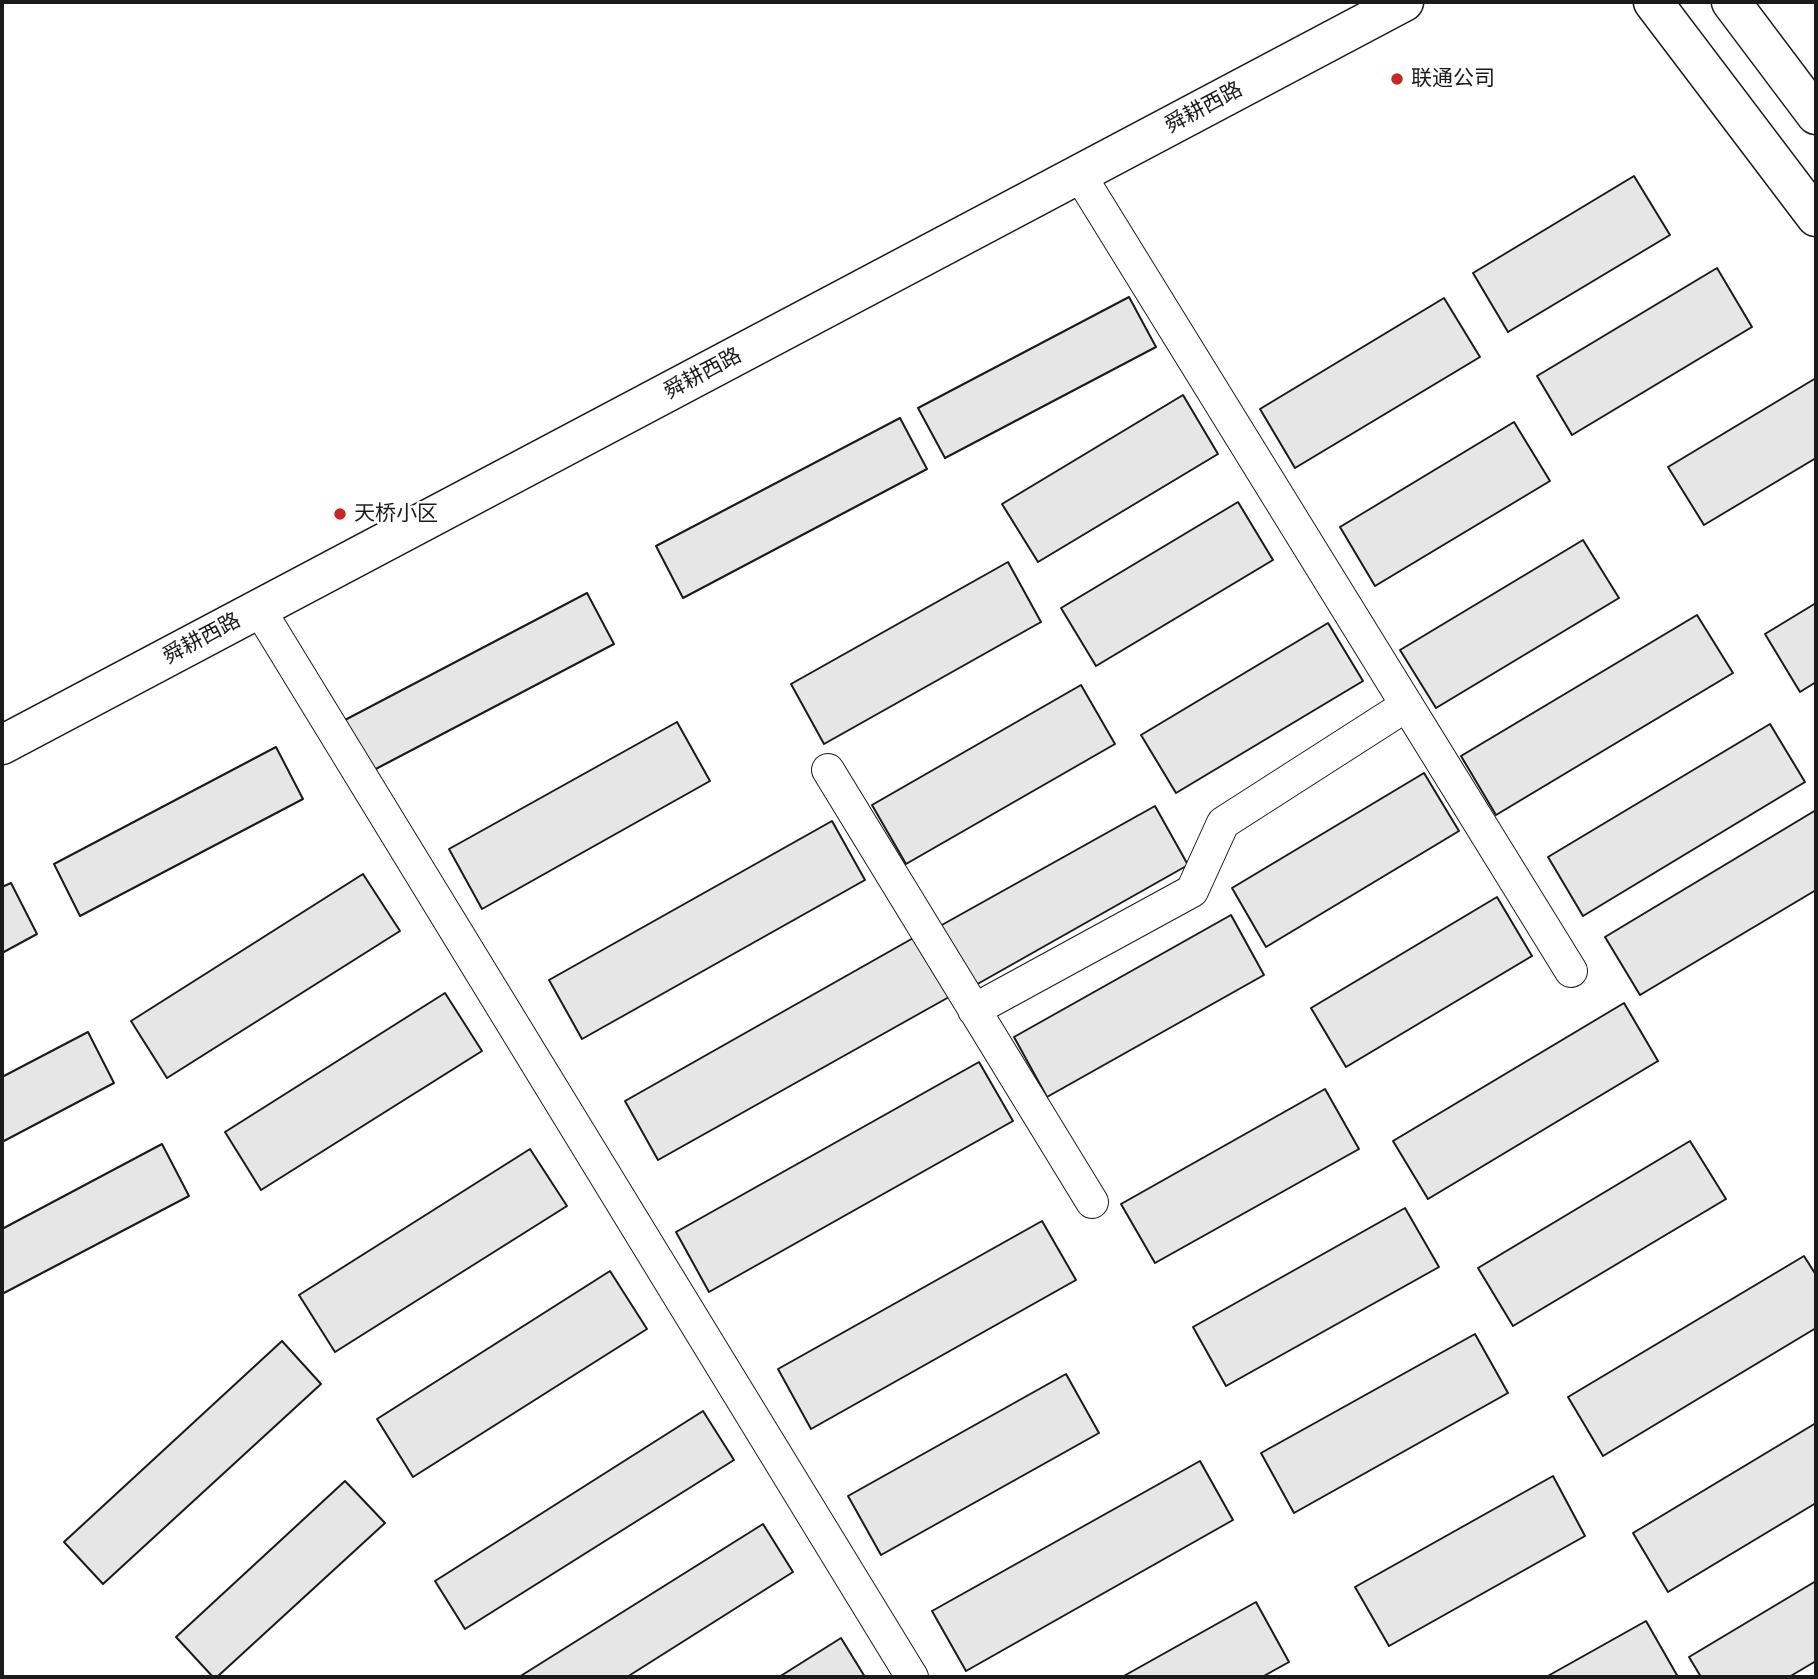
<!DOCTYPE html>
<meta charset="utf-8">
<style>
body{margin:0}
#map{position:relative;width:1818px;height:1679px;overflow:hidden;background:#fff;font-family:Bitter,serif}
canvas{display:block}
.frame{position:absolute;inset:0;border:4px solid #1a1a1a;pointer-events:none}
</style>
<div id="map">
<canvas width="1818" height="1679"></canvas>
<div class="frame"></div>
</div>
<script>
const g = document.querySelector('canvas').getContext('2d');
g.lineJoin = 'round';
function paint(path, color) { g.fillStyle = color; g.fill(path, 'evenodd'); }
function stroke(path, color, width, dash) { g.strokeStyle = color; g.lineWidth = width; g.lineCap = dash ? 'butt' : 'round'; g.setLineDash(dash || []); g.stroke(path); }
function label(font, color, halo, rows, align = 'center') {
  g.font = font + ' Bitter,"Noto Sans SC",serif'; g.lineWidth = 5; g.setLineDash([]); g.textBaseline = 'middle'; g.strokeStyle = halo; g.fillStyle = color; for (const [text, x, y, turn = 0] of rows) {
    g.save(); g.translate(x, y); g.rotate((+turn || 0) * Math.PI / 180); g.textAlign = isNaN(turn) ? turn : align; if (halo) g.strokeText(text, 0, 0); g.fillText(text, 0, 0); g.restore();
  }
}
const building = new Path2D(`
 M1634 176 1670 235 1508 332 1473 273Z
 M1717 268 1752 327 1572 435 1537 376Z
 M1129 297 1156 347 945 458 918 408Z
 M1444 298 1480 357 1295 468 1260 409Z
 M1816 378V458L1704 525 1668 467Z
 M1183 395 1218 454 1038 562 1002 504Z
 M900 418 927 469 683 598 656 546Z
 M1514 422 1550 481 1375 586 1340 527Z
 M1238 502 1273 560 1096 666 1061 608Z
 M1583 540 1619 598 1436 708 1400 650Z
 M1008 562 1041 622 824 744 791 684Z
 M587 593 614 644 370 772 343 721Z
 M1816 603V682L1800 692 1765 634Z
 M1697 615 1733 673 1496 815 1461 756Z
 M1328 623 1363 681 1176 793 1141 735Z
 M1081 685 1115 744 906 864 872 805Z
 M677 722 710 781 482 909 449 849Z
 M1770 724 1805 782 1583 916 1548 857Z
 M276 747 303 799 80 916 54 864Z
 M1424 773 1459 831 1266 947 1232 888Z
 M1155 806 1188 865 974 986 940 926Z
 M1816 810V890L1640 995 1605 937Z
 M832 821 865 880 582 1039 549 980Z
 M363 874 400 931 167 1078 131 1021Z
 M11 883 37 934 2 953V887Z
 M1497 897 1532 956 1346 1067 1311 1008Z
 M1231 915 1264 975 1047 1097 1014 1037Z
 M915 937 949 997 658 1160 625 1101Z
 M445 993 482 1051 261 1190 225 1132Z
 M1624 1003 1658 1061 1428 1199 1393 1141Z
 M88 1032 114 1083 2 1142V1077Z
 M979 1062 1013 1121 709 1292 676 1232Z
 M1325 1089 1359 1149 1155 1263 1121 1204Z
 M1690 1141 1726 1199 1513 1326 1478 1268Z
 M162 1144 189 1196 2 1294V1229Z
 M530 1149 567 1206 335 1352 299 1295Z
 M1405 1208 1439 1267 1226 1386 1193 1327Z
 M1042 1221 1076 1280 811 1429 778 1369Z
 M1804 1256 1816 1275V1328L1603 1456 1568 1397Z
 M610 1271 647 1329 413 1477 377 1419Z
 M1475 1334 1508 1393 1294 1513 1261 1453Z
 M282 1341 321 1384 103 1584 64 1542Z
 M1066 1374 1099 1433 881 1555 848 1496Z
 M703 1411 734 1460 465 1629 435 1581Z
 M1816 1423V1503L1668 1592 1633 1533Z
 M1200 1461 1233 1520 966 1671 932 1611Z
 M1553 1476 1585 1536 1389 1646 1355 1587Z
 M345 1481 385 1523 217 1677H213L176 1637Z
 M763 1524 793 1572 627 1677H519Z
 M1816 1581V1661L1789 1677H1701L1689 1657Z
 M1256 1602 1289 1662 1262 1677H1122Z
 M1646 1621 1678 1677H1546Z
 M841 1638 865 1677H779Z`);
const minor = new Path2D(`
 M1079 174 1571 971
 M259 609 912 1677
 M828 770 1092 1202
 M974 1010 1192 891 1223 823 1407 705`);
const secondary = new Path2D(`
 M1653 2 1816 217
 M1731 2 1816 115
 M2 745 1404 2`);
const markers = [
 [1397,79,7,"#c62828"],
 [340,514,7,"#c62828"]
];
const poiNames = [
 ["联通公司",1411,79],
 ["天桥小区",354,514]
];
const streetNames = [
 ["舜耕西路",1204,108,-28],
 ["舜耕西路",703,374,-28],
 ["舜耕西路",202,639,-28]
];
paint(building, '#e6e6e6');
stroke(building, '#1a1a1a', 2);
stroke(minor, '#1a1a1a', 34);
stroke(secondary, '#1a1a1a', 41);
stroke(minor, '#fff', 32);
stroke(secondary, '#fff', 38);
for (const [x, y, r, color] of markers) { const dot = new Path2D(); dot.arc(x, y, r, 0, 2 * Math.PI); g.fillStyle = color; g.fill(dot); stroke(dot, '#fff', 2.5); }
label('21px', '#1a1a1a', '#fff', poiNames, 'left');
label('21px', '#1a1a1a', '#fff', streetNames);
</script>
